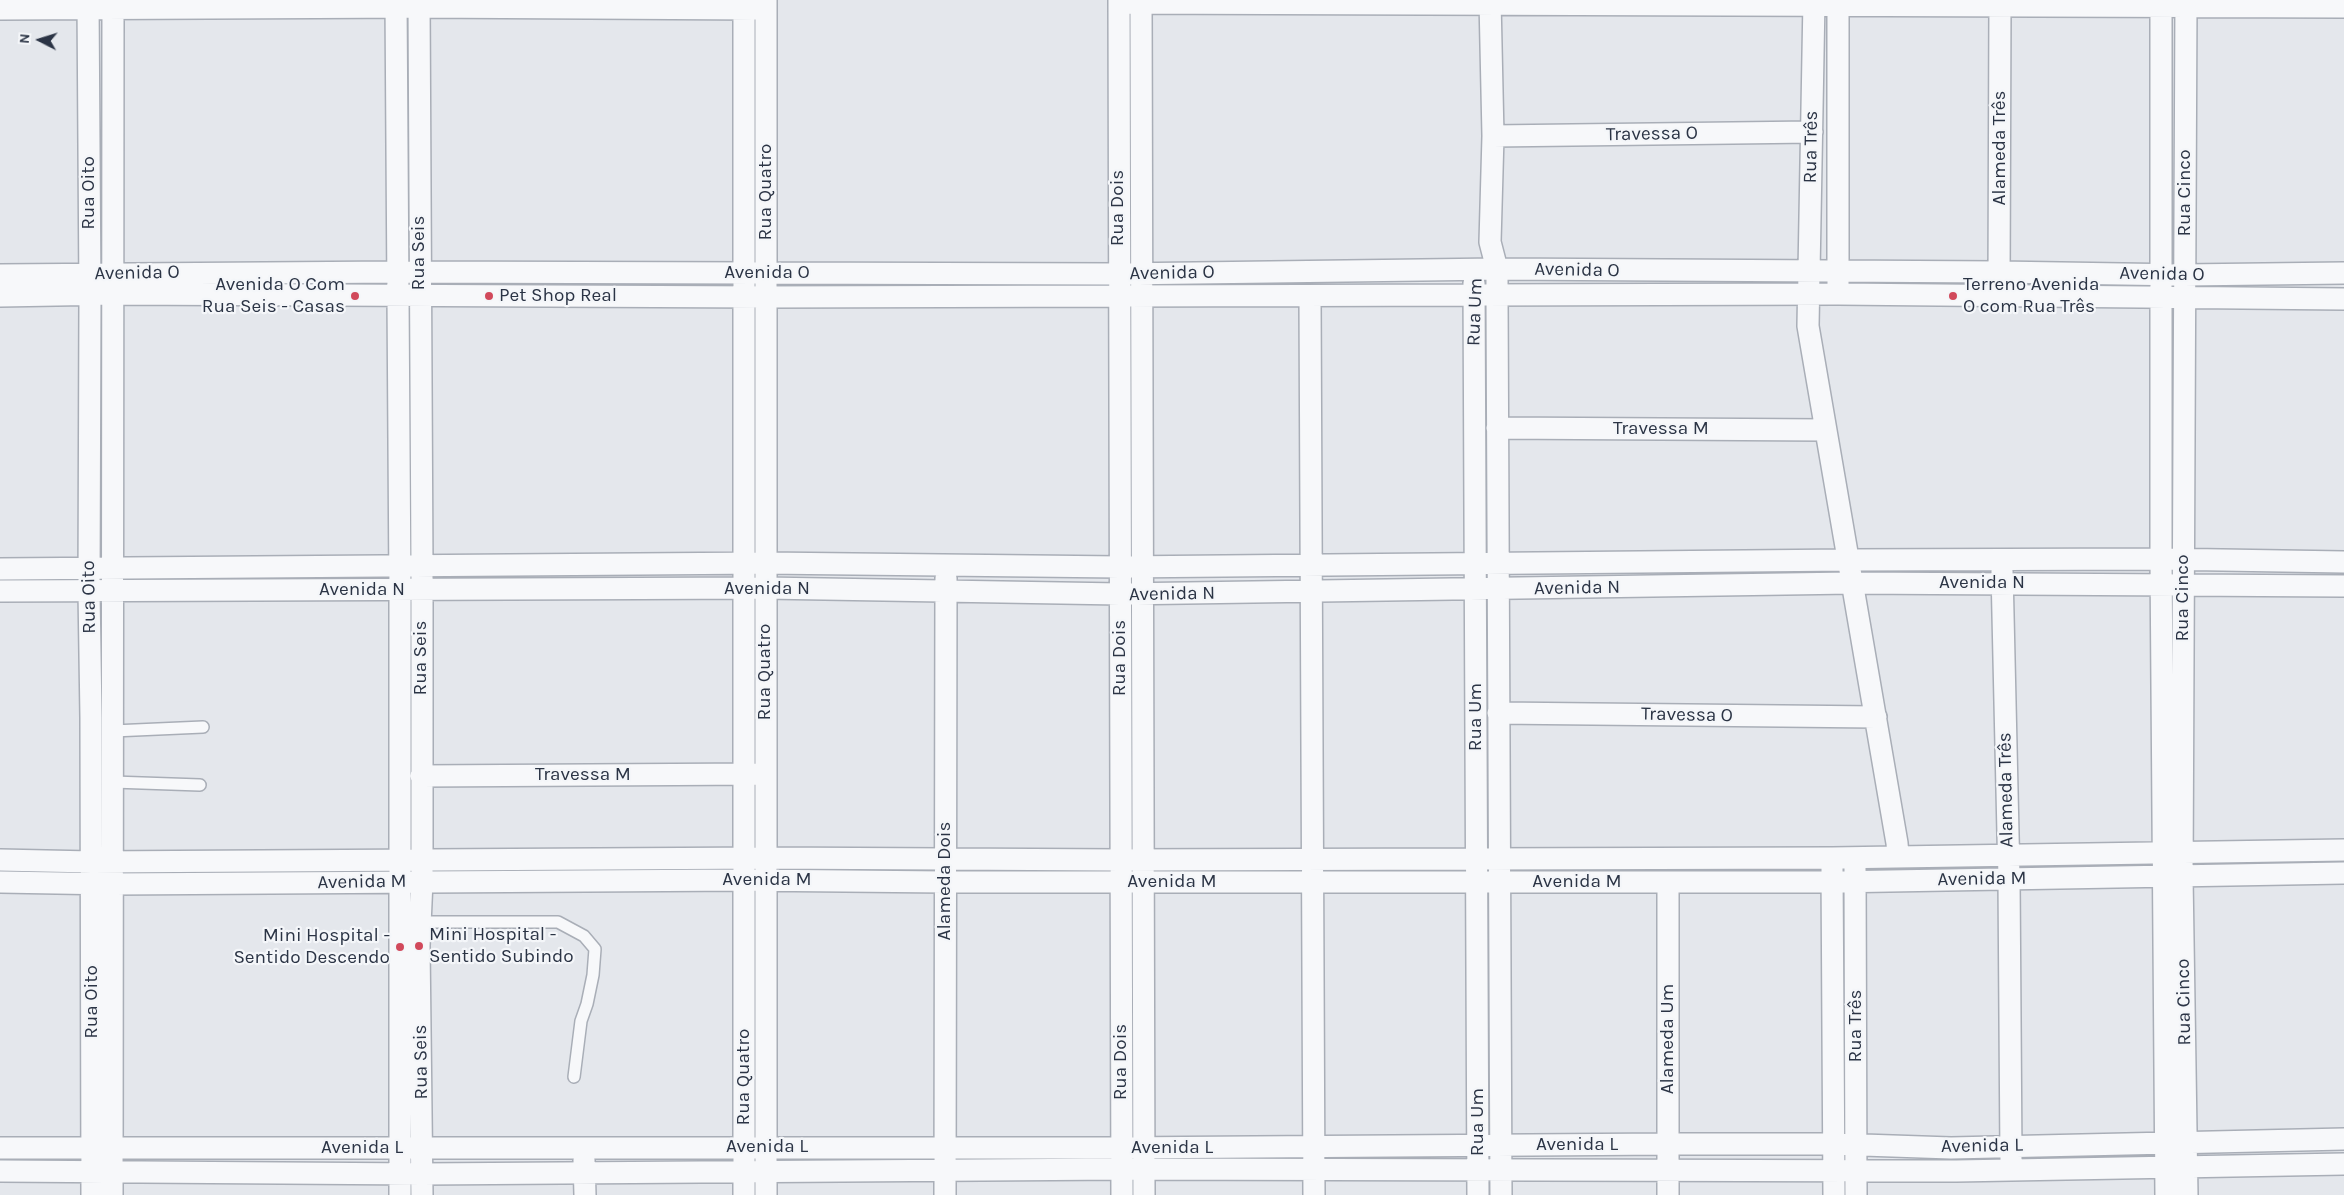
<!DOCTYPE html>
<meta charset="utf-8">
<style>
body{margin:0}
#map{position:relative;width:2344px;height:1195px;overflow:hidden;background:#e4e7ec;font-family:Karla,sans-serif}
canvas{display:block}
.north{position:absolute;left:15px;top:15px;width:50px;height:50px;-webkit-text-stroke:4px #f4f6f9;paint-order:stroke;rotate:275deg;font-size:14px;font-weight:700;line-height:20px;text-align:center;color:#2b3445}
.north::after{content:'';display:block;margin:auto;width:18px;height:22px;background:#2b3445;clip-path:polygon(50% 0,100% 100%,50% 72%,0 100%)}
</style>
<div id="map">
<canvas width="2344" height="1195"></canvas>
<div class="north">N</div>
</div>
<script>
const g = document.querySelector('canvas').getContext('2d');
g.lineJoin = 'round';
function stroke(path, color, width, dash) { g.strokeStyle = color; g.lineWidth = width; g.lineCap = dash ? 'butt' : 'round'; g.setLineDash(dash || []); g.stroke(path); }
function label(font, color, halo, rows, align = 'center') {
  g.font = font + ' Karla,sans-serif'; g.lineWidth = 4.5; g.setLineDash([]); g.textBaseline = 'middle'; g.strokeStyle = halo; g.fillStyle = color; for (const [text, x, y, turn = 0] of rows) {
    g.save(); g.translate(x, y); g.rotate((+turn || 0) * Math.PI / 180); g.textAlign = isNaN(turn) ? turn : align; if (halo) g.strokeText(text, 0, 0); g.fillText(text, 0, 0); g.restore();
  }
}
const lane = new Path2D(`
 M113 731 203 727
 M113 782 200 785
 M420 922H558L584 936 595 949 593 975 587 1004 581 1021 574 1077`);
const street = new Path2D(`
 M88 0 90 295 89 591 91 718 92 1195
 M396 0 400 590V1195
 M419 0 422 567V881L419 946 422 1195
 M744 0V1195
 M766 0V1195
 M1119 0 1122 1195
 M1141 0 1144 1195
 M1490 0 1493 136 1490 242 1497 269V296L1501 1195
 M1814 0 1808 326 1897 843 1898 856
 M1838 0V287
 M2161 0V559L2166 1195
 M2186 0 2182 876 2187 1195
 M1119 3 2344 7
 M0 9 419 7 757 9
 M1493 136 1812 132
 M0 275 396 272 1119 274 1497 269 1999 272 2184 275 2344 273
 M1474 283 1478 1195
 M1999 286 2000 0
 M0 296 113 294 765 297 1838 294 2344 299
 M1310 296 1314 1195
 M1497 428 1825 430
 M0 569 765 563 1120 567 1848 560 2161 559 2344 562
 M2002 571 2009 878 2011 1160
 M0 591 765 588 1120 594 1852 583 2344 586
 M1498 713 1876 717
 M421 776 758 774
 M0 860 92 862 766 858 1121 860 1832 858 2344 850
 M1832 868 1834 1195
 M1855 868 1856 1195
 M0 882 113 884 744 880 945 882H1833L2344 873
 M0 1148H1116L1668 1144H1834L1951 1148 2344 1139
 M584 1160 585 1195
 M0 1171 422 1174 1122 1169 1956 1171 2344 1164
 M112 1195 113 0
 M945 1195 946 578
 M1668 1195V882`);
const markers = [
 [355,296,5,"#d1495b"],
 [489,296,5,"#d1495b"],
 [1953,296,5,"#d1495b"],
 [419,946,5,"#d1495b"],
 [400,947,5,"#d1495b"]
];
const streetNames = [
 ["Travessa O",1652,134,-1],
 ["Rua Três",1811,147,-89],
 ["Alameda Três",2000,148,-90],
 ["Rua Quatro",766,192,-90],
 ["Rua Oito",89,193,-90],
 ["Rua Cinco",2185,193,-90],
 ["Rua Dois",1118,208,-90],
 ["Rua Seis",419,253,-90],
 ["Avenida O",1577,270,1],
 ["Avenida O",137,273,-1],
 ["Avenida O",767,273],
 ["Avenida O",1172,273,-1],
 ["Avenida O",2162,274,1],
 ["Rua Um",1475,312,-88],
 ["Travessa M",1661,429],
 ["Avenida N",1982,583],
 ["Avenida N",1577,588,-1],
 ["Avenida N",767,589],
 ["Avenida N",362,590],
 ["Avenida N",1172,594,-1],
 ["Rua Oito",89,597,-91],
 ["Rua Cinco",2183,598,-90],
 ["Rua Seis",421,658,-90],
 ["Rua Dois",1120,658,-90],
 ["Rua Quatro",765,672,-90],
 ["Travessa O",1687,715,1],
 ["Rua Um",1476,717,-90],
 ["Travessa M",583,775],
 ["Alameda Três",2006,790,-91],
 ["Avenida M",1982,879,-1],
 ["Avenida M",767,880],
 ["Alameda Dois",945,881,-90],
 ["Avenida M",362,882,-1],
 ["Avenida M",1172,882],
 ["Avenida M",1577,882],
 ["Rua Oito",92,1002,-90],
 ["Rua Cinco",2184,1002,-91],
 ["Rua Três",1856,1026,-90],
 ["Alameda Um",1668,1039,-90],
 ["Rua Seis",421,1062,-91],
 ["Rua Dois",1121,1062,-90],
 ["Rua Quatro",744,1077,-90],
 ["Rua Um",1478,1122,-90],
 ["Avenida L",1577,1145],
 ["Avenida L",1982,1146,-1],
 ["Avenida L",767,1147],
 ["Avenida L",362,1148],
 ["Avenida L",1172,1148]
];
const poiNames = [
 ["Avenida O Com",345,285,"right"],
 ["Rua Seis - Casas",345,307,"right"],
 ["Terreno Avenida",1963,285],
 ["O com Rua Três",1963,307],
 ["Pet Shop Real",499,296],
 ["Mini Hospital -",429,935],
 ["Sentido Subindo",429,957],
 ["Mini Hospital -",390,936,"right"],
 ["Sentido Descendo",390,958,"right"]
];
stroke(lane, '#a9aeb7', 14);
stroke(street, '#a9aeb7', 24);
stroke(lane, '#f7f8fa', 11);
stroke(street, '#f7f8fa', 21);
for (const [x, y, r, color] of markers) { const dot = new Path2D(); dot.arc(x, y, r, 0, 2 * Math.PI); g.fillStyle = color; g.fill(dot); stroke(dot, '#f4f6f9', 2); }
label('19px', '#2b3445', '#f4f6f9', streetNames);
label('19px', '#2b3445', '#f4f6f9', poiNames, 'left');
</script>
